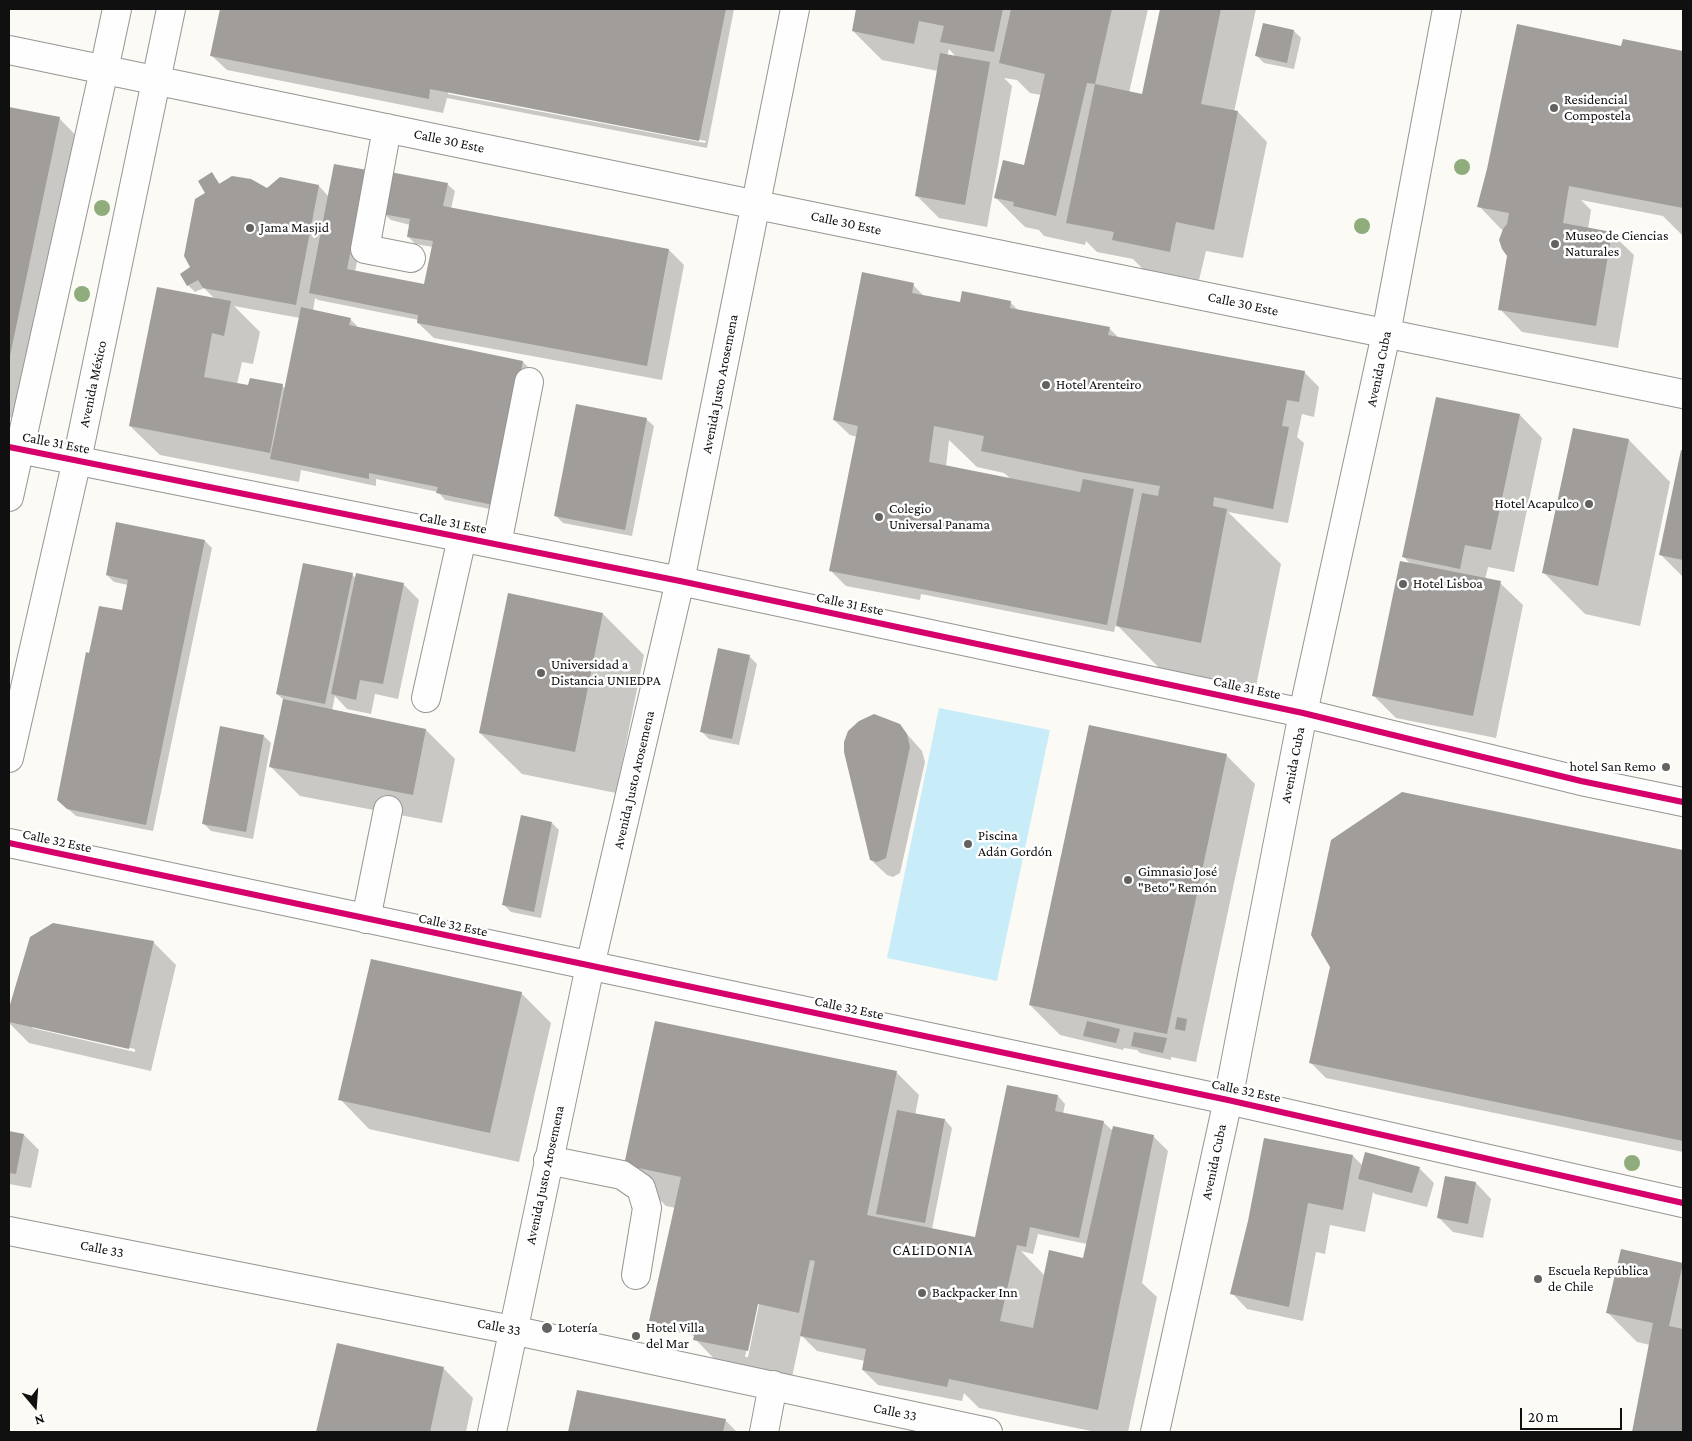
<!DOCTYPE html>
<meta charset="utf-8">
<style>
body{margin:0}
#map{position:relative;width:1692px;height:1441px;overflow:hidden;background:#fcfaf5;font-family:"Crimson Pro",serif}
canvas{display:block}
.frame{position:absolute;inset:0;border:10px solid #101010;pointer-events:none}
.north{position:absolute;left:10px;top:1381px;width:50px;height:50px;-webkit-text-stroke:4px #fff;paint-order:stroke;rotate:162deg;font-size:14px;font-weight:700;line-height:20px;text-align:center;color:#101010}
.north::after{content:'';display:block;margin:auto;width:18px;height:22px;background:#101010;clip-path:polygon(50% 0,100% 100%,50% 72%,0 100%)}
.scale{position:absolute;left:1520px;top:1408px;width:102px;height:22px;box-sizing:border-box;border:2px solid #101010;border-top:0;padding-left:6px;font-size:15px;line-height:18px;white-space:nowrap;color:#101010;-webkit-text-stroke:4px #fff;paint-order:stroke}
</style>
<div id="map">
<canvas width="1692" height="1441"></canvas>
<div class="frame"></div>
<div class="north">N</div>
<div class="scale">20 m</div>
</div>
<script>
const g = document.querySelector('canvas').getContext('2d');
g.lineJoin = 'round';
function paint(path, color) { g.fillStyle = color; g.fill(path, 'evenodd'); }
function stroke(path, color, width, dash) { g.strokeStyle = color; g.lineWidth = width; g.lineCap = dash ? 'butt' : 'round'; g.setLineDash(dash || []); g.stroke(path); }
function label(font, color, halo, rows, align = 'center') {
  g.font = font + ' "Crimson Pro",serif'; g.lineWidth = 5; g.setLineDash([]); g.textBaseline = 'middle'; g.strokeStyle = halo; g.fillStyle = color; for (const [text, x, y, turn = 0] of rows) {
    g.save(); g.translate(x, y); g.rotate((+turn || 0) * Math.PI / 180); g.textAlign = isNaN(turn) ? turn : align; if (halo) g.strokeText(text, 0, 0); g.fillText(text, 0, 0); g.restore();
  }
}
const water = new Path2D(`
 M939 708 1050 730 997 981 887 958Z`);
const shadow = new Path2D(`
 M221 9H734L707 148 447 98 443 113 227 70 211 55ZM448 91 706 141 705 143 448 94Z
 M857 9H1148L1129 93 1143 96 1162 9H1256L1234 112H1238L1267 142 1243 258 1206 251 1199 280 1143 269 1133 259 1097 252 1086 241 1085 245 1044 236 1039 230 1025 227 995 197 1025 166 1041 95 1030 93 1017 80 1004 78 1012 86 987 227 939 218 917 196 938 71 882 60 853 31ZM949 49 957 58 947 56Z
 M1294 31 1301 38 1294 69 1264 63 1257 56Z
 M1624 40 1683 53V236L1663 216 1581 200 1591 210 1588 229 1611 233 1634 255 1618 348 1522 332 1500 309 1509 256 1504 230 1501 229 1479 206 1622 47Z
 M9 108 59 118 88 148 23 420 9 417Z
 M212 174 221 185 267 189 319 186 329 197 373 179 355 272 425 286 433 247 415 244 408 236 410 225 391 220 383 213 447 184 455 191 451 209 669 250 684 265 662 380 434 338 418 323 419 320 318 300 315 298 313 311 350 319 357 326V328L523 362 530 369 500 511 445 500 438 492 376 479V486L301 470 299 482 160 455 130 426 215 299 204 288 195 292 188 285ZM234 306 300 318 286 389 282 386H249L237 384 242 362 253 364 260 332Z
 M913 285 925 297 961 304 1010 302 1019 311 1109 328 1119 338 1304 372 1319 387 1314 417 1302 414 1297 437 1304 443 1288 523 1228 512 1281 564 1254 696 1171 680 1116 624 1114 632 921 594 920 600 846 586 831 571 857 437 850 435 834 420ZM949 440 977 467 1004 473 1012 480 946 467Z
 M1520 415 1542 438 1514 572 1488 567 1485 580 1500 583 1523 605 1496 738 1396 718 1373 695 1411 565 1404 557Z
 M646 419 654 426 632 536 563 523 555 515Z
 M1574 429 1629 440 1670 482 1640 626 1585 614 1544 573Z
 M1682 452H1683V577L1660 554Z
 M205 541 212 548 153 831 76 816 66 807 90 654 123 612 128 585 114 582 107 575Z
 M352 574 356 579 404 585 419 600 398 699 375 694 371 714 347 709 335 696 332 711 426 730 455 759 442 823 300 796 270 766 284 700 277 694Z
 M603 614 644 655 616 793 522 774 480 733Z
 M749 656 757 664 739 745 709 739 702 732Z
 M899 725 922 751 925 762 900 873 893 877 887 875 871 860Z
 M264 736 271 743 253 839 211 831 203 823Z
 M1226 755 1255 784 1196 1062 1171 1057V1060L1140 1053 1137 1050 1124 1048 1123 1050 1060 1035 1030 1005Z
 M1402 793 1683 852V1152L1326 1078 1311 1063Z
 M552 823 559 830 541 918 511 912 504 905Z
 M31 938 153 942 176 965 151 1071 29 1043 9 1023V1013ZM32 1026 135 1049V1052L32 1028Z
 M521 993 551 1023 519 1162 369 1129 340 1099Z
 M896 1072 919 1095 915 1115 945 1120 952 1128 932 1229 979 1239 1058 1096 1065 1104 1063 1114 1103 1122 1113 1131 1153 1136 1168 1151 1142 1283 1157 1297 1128 1432H1096L979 1408 964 1393 962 1401 878 1385 863 1370 865 1361 817 1351 801 1335 789 1391 736 1381 695 1339V1336L658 1328 650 1320 676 1208 666 1206 625 1165ZM772 1228H775L748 1357H745ZM1038 1234 1087 1244 1084 1259 1045 1276 1021 1251 1033 1254Z
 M9 1132 24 1135 39 1150 31 1188 9 1184Z
 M1353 1156 1363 1166 1419 1168 1434 1183 1427 1207 1375 1194 1373 1192 1365 1232 1330 1225 1325 1254 1316 1252 1303 1321 1247 1309 1232 1293 1249 1221Z
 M1476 1183 1491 1199 1483 1238 1453 1232 1438 1217Z
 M1621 1251 1683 1264V1432H1633L1650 1345 1637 1342 1607 1312Z
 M338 1345 444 1369 473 1398 466 1432H318Z
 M578 1391 725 1420 737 1432H570Z`);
const building = new Path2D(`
 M220 9H726L699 141 430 89 429 99 210 56Z
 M856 9H1003L994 52 940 42 944 26 919 21 914 44 852 31Z
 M1011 9H1112L1095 84 1087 83 1056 216 1013 206 1014 202 994 198 1003 160 1024 165 1045 74 999 63Z
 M1160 9H1221L1201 104 1238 111 1214 230 1176 222 1170 252 1112 240 1114 232 1066 223 1095 84 1142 94Z
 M1263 23 1294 30 1287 63 1255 56Z
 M1517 24 1621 46 1623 39 1683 51V208L1569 186 1563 223 1612 232 1596 326 1498 310 1507 256 1502 249 1499 240 1503 229 1507 224 1509 213 1477 207 1487 169Z
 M940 53 990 62 965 205 915 196Z
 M9 107 60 117 10 356H9Z
 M334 164 367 170 347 269 424 284 433 241 407 237 410 219 382 214 390 172 448 183 443 206 669 249 647 366 417 323 418 315 309 293Z
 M212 172 219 184 232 176 251 179 267 188 280 177 319 185 296 305 203 288 198 280 187 286 180 274 190 267 184 256 195 199 205 193 198 181Z
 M862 272 914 283 912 293 960 302 962 291 1011 301 1010 308 1110 327 1108 335 1305 371 1299 402 1287 400 1282 426 1289 427 1273 509 1214 497 1213 506 1227 509 1201 643 1116 626 1142 493 1158 496 1160 486 1080 472 981 451 984 436 934 426 929 462 1080 492 1083 479 1134 489 1107 625 829 571 858 426 833 420Z
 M157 287 231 301 224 336 212 333 204 377 248 385 250 378 283 384 270 453 129 426Z
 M301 307 351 318 349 325 523 361 493 505 436 493 438 487 369 473V479L270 459Z
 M1436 397 1520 414 1491 550 1465 545 1460 569 1402 557Z
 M576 404 647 418 625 530 554 516Z
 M1573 428 1629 439 1598 586 1542 573Z
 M1681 450 1683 451V560L1659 555Z
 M116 522 205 540 146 825 67 809 57 800 86 652 89 653 99 606 122 610 128 580 106 575Z
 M1400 561 1501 581 1473 716 1372 696Z
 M303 563 353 573 325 704 276 694Z
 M356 573 404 583 383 684 360 680 356 700 331 694Z
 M508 593 603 613 575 752 479 733Z
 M718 648 750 655 732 739 700 732Z
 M283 699 426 729 413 795 269 767Z
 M874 714 900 724 907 734 910 747 886 858 877 862 870 860 844 752V742L848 731 859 721Z
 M1089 725 1227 754 1167 1034 1029 1005Z
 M220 726 264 735 246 832 202 824Z
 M1402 792 1683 850V1141L1309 1063 1330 967 1311 935 1331 840Z
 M521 815 552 822 534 912 502 905Z
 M53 923 154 941 129 1049 9 1022V1008L30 937Z
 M371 959 522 992 490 1133 338 1100Z
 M1177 1017 1187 1019 1185 1031 1175 1029Z
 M655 1021 897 1071 867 1215 975 1237 1007 1085 1058 1095 1055 1111 1104 1121 1079 1238 1030 1227 1026 1247 1017 1245 1000 1321 1033 1328 1049 1250 1083 1258 1113 1126 1154 1135 1098 1410 949 1379 947 1387 862 1370 866 1349 800 1336 815 1261 810 1260 799 1313 758 1304 748 1351 693 1340 695 1331 649 1321 681 1177 624 1165Z
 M1087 1021 1120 1029 1116 1043 1083 1036Z
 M1134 1032 1167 1038 1163 1053 1131 1046Z
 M897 1110 945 1119 925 1223 876 1214Z
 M9 1131 24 1134 16 1174 9 1173Z
 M1264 1138 1353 1155 1343 1210 1308 1203 1289 1307 1230 1294 1248 1221Z
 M1365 1152 1420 1167 1412 1193 1358 1179Z
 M1445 1176 1476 1182 1468 1224 1437 1218Z
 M1621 1249 1683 1263 1669 1326 1683 1329V1432H1632L1653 1323 1606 1313Z
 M337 1343 444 1367 430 1432H316Z
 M577 1390 726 1419 723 1432H568Z`);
const minor = new Path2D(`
 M9 50 757 205 1683 394
 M387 128 365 249 411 258
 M9 447 680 581 1303 713 1581 781 1683 802
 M9 497 104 70 117 9
 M497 544 529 382
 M426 698 462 538
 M9 758 77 460 171 9
 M9 843 1228 1100 1683 1203
 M366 919 388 810
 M548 1160 622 1175 641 1188 647 1208 636 1275
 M9 1231 512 1330 988 1432
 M492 1432 590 966 680 581 795 9
 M764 1432 773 1385
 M1155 1432 1228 1100 1303 713 1386 334 1447 9`);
const cycleway = new Path2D(`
 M9 447 680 581 1303 713 1581 781 1683 802
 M9 843 1228 1100 1683 1203`);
const trees = [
 [1462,167],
 [102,208],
 [1362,226],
 [82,294],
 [1632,1163]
];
const markers = [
 [1554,108,5,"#636260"],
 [250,228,5,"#636260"],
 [1555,244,5,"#636260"],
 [1046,385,5,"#636260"],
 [1589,504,5,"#636260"],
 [879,517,5,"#636260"],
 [1403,584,5,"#636260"],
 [541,673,5,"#636260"],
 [1666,767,5,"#636260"],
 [968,844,5,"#636260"],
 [1128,880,5,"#636260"],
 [1538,1279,5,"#636260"],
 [922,1293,5,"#636260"],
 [547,1328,6,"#636260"],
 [636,1336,5,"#636260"]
];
const poiNames = [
 ["Residencial",1564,100],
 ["Compostela",1564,116],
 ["Jama Masjid",260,228],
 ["Museo de Ciencias",1565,236],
 ["Naturales",1565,252],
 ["Hotel Arenteiro",1056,385],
 ["Hotel Acapulco",1579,504,"right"],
 ["Colegio",889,509],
 ["Universal Panama",889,525],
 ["Hotel Lisboa",1413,584],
 ["Universidad a",551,665],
 ["Distancia UNIEDPA",551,681],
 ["hotel San Remo",1656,767,"right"],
 ["Piscina",978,836],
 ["Adán Gordón",978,852],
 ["Gimnasio José",1138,872],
 ["\"Beto\" Remón",1138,888],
 ["Escuela República",1548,1271],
 ["de Chile",1548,1287],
 ["Backpacker Inn",932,1293],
 ["Lotería",558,1328],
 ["Hotel Villa",646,1328],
 ["del Mar",646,1344]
];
const streetNames = [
 ["Calle 30 Este",449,141,12],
 ["Calle 30 Este",846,223,12],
 ["Calle 30 Este",1243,304,12],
 ["Avenida Cuba",1379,369,-78],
 ["Avenida México",93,384,-78],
 ["Avenida Justo Arosemena",720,384,-79],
 ["Calle 31 Este",56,443,11],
 ["Calle 31 Este",453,523,11],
 ["Calle 31 Este",850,604,12],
 ["Calle 31 Este",1247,688,12],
 ["Avenida Cuba",1293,765,-79],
 ["Avenida Justo Arosemena",634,780,-77],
 ["Calle 32 Este",57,841,12],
 ["Calle 32 Este",453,925,12],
 ["Calle 32 Este",849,1008,12],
 ["Calle 32 Este",1246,1091,12],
 ["Avenida Cuba",1214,1162,-78],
 ["Avenida Justo Arosemena",545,1175,-78],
 ["Calle 33",102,1249,11],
 ["Calle 33",499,1327,11],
 ["Calle 33",895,1412,12]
];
const neighbourhoodNames = [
 ["CALIDONIA",933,1250]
];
paint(water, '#c9edf8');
paint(shadow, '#0003');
paint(building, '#a09d9a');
stroke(minor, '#969593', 30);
stroke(minor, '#fffefe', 28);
stroke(cycleway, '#d6006c', 6);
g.fillStyle = '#8fac7d';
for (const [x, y] of trees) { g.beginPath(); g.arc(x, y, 8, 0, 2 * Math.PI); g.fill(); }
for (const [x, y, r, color] of markers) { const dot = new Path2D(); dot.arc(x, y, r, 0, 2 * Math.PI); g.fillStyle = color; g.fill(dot); stroke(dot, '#fff', 2); }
label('14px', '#101010', '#fff', poiNames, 'left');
label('14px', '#101010', '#fff', streetNames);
g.letterSpacing = '1px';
label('15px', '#101010', '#fff', neighbourhoodNames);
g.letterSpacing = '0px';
</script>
